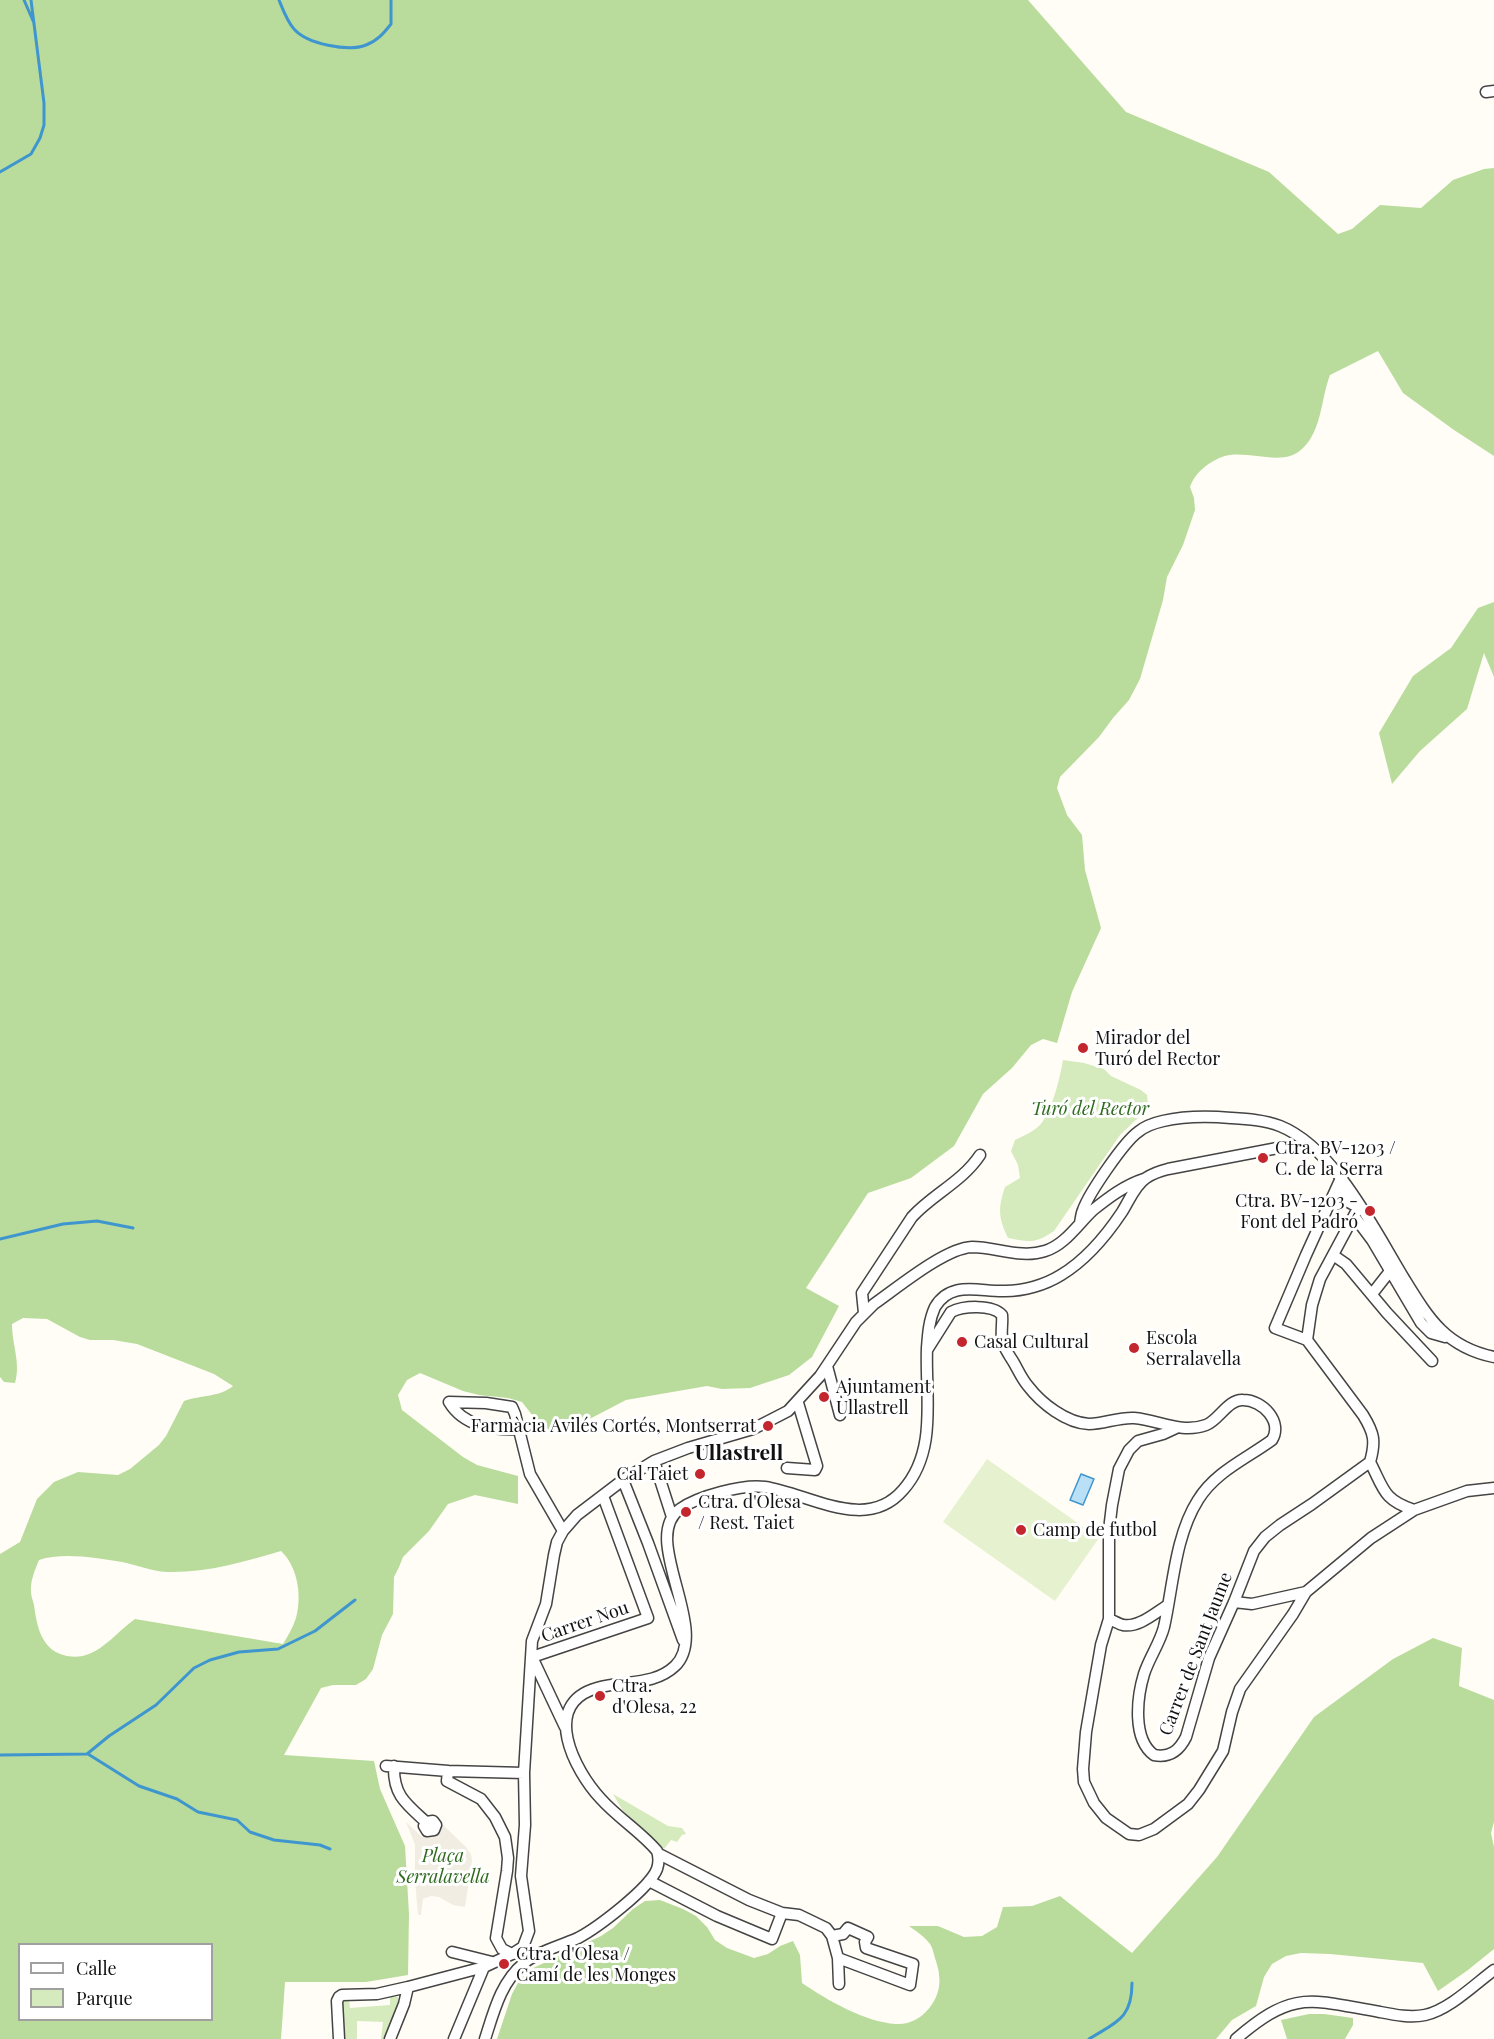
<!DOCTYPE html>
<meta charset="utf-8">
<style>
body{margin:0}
#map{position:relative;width:1494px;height:2039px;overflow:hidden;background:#fffdf5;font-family:"Playfair Display",serif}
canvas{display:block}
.legend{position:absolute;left:18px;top:1943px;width:195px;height:78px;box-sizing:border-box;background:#fff;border:2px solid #a0a0a0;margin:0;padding:8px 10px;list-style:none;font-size:18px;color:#111}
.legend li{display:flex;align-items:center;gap:12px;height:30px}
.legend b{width:30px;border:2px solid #a0a0a0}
</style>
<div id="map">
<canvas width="1494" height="2039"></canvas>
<ul class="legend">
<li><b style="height:8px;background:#fff"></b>Calle</li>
<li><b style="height:16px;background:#d5ebbd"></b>Parque</li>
</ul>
</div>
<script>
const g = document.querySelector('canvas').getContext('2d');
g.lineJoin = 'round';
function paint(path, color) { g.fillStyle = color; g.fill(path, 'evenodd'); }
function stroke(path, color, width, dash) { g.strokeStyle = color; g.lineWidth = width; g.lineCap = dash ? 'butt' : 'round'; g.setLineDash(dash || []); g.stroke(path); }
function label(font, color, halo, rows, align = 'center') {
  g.font = font + ' "Playfair Display",serif'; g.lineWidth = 6; g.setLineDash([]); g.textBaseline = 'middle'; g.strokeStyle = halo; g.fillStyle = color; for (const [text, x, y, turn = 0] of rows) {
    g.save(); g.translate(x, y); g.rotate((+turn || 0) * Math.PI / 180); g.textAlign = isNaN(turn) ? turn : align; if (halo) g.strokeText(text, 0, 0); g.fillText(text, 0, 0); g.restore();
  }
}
const green = new Path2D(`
 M1063 1060 1084 1063 1104 1069 1111 1076 1141 1090 1147 1095 1148 1104 1140 1116 1120 1135 1054 1231C1035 1244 1030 1242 1008 1238 998 1217 998 1208 1005 1187L1020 1178 1018 1165 1011 1151 1015 1140C1023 1136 1033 1132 1040 1125 1052 1111 1060 1078 1063 1060Z
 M613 1794 668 1826 682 1828 686 1834 682 1835 677 1842 671 1840 664 1849 623 1811Z
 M390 1996 398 1997V2002L384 2039H381L383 2022 357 2021V2039H345L342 2005 344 2000H349L350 2008 390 2005Z`);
const forest = new Path2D(`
 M0 0H1028L1126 112 1269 172 1338 234 1352 229 1380 205 1421 208 1453 180 1484 169 1494 168V456L1454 430 1403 393 1378 351 1330 375C1321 398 1322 430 1303 448 1283 469 1247 448 1222 457 1218 458 1214 461 1210 463 1200 470 1194 476 1190 487L1194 498 1195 510 1183 545 1167 577 1163 600 1140 679 1129 700 1113 718 1099 737 1060 777 1057 788 1067 815 1082 835 1085 870 1101 928 1072 992 1057 1043 1043 1039 1031 1045 1012 1068 983 1094 954 1146 911 1178 868 1193 806 1288 839 1306 812 1357 789 1375 750 1388 722 1389 707 1386 626 1400 576 1426 547 1434 522 1402 508 1398 479 1395 463 1391 420 1373 407 1380 398 1395 402 1410 463 1457 477 1465 518 1476V1504L475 1495 448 1504 429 1531 403 1557 399 1567 394 1577 393 1614 382 1635 373 1669 366 1679 356 1685H333L321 1688 284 1755 374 1761 380 1789 405 1846 409 1914 408 1975 366 1982H285L281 2039H0V1554L20 1542 37 1499 54 1482 78 1472 118 1475 130 1469 159 1445 166 1436 184 1401C201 1395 220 1397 233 1386L214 1374 137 1344 113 1340H90L80 1337 47 1319 23 1318 12 1324C12 1345 21 1363 15 1383L4 1382 0 1377ZM281 1551C298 1567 302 1596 296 1618 293 1627 288 1636 283 1644L135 1619C119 1630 105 1649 86 1655 81 1657 73 1657 67 1656 42 1651 37 1628 34 1605 33 1601 31 1596 31 1592 30 1581 35 1570 39 1560 63 1552 97 1558 122 1562 137 1565 151 1571 167 1572 207 1573 243 1562 281 1551ZM20 1944H212V2020H20Z
 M1494 602V677L1484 653 1467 709 1420 751 1392 784 1379 733 1413 676 1451 648 1478 608Z
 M1433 1638 1462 1648 1459 1686 1494 1700V1822L1491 1833 1494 1847V1949L1468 1970 1438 1991 1423 1963 1330 1954 1301 1953 1286 1956 1272 1964 1264 1977 1256 2006 1232 2020 1216 2039H497L512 1994 519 1981 529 1970 601 1936 613 1928 633 1909 645 1901 660 1900 683 1909 696 1916 707 1927 715 1940 727 1948 754 1958 768 1954 780 1946 793 1941 800 1955 802 1983C827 2000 865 2022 896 2024 921 2026 943 1999 939 1975 939 1970 937 1966 936 1961 934 1956 933 1948 930 1944 925 1937 916 1931 909 1926H938L964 1937 982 1936 997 1927 1003 1907 1032 1906 1060 1896 1132 1953 1217 1857 1314 1717 1393 1659Z
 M1309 2014H1324L1353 2018V2025L1345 2039H1287L1281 2020Z`);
const pitch = new Path2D(`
 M987 1459 1099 1538 1055 1601 943 1522Z`);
const plaza = new Path2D(`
 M406 1822 422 1837 428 1836 439 1830 443 1825 465 1846 471 1854 472 1861 465 1907 453 1905 439 1897 431 1896 423 1899 421 1915H418L415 1880V1845Z`);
const water = new Path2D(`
 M1081 1474 1094 1479 1083 1505 1070 1500Z`);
const stream = new Path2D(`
 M24 0 34 23
 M279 0C283 10 287 21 294 29 307 44 348 52 366 45 377 41 384 33 391 24V0
 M0 172 31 154 40 138 44 125V103L31 0
 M0 1239 63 1224 97 1221 133 1228
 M88 1754 139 1786 177 1799 198 1812 237 1820 250 1832 274 1840 320 1845 330 1849
 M0 1755 87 1754 109 1736 156 1705 194 1668 210 1660 239 1652 278 1649 315 1631 355 1600
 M1089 2039C1116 2022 1132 2019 1132 1983`);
const minor = new Path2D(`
 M1486 92 1494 91
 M1340 1186 1353 1202 1352 1204 1336 1195Z
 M1354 1216 1372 1240 1421 1323 1431 1333 1445 1337
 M1080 1223C1081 1219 1081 1214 1083 1210 1089 1193 1124 1142 1138 1132 1145 1126 1154 1123 1163 1121 1185 1116 1208 1116 1231 1118 1247 1119 1264 1120 1280 1126 1335 1148 1375 1231 1405 1280 1429 1319 1446 1347 1494 1357
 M1333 1255 1346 1264 1387 1313 1432 1361
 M1372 1294 1394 1266
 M864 1313 862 1293 912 1217C933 1194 962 1182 980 1155
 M1307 1340 1363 1415C1374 1433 1376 1441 1370 1462 1384 1489 1383 1500 1414 1510
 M1307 1340 1275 1328 1306 1255 1341 1178
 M1307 1340 1312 1305 1320 1279 1357 1210
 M927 1350 951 1312C963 1306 992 1304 1002 1315 1003 1324 1000 1335 1003 1343 1005 1350 1010 1356 1014 1363 1018 1370 1022 1379 1028 1386 1041 1403 1066 1423 1089 1424 1104 1424 1119 1417 1134 1418 1159 1420 1181 1434 1206 1425 1219 1420 1228 1399 1243 1400 1263 1400 1283 1422 1272 1440 1246 1459 1215 1472 1198 1500 1175 1536 1173 1587 1164 1627 1160 1643 1149 1658 1144 1674 1137 1697 1132 1739 1154 1755 1170 1758 1179 1751 1186 1737L1209 1658 1234 1602 1254 1551 1265 1537 1280 1525 1312 1504 1370 1462
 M827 1366 840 1415
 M1176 1428 1163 1434 1138 1441 1129 1450 1119 1469 1112 1505 1109 1530V1619L1101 1645 1086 1732 1083 1769 1084 1782 1094 1803 1106 1818 1129 1834 1139 1835 1154 1829 1188 1804 1199 1790 1223 1751 1232 1712 1240 1689 1293 1614 1306 1592 1371 1538 1414 1510 1467 1491 1494 1488
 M519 1429C493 1430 464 1427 449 1402L486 1403 512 1407 515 1414 530 1474 563 1531
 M654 1461 672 1517
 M787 1468 815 1470 817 1466 798 1403
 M623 1480 648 1543 683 1640
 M1234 1602 1252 1604 1306 1592
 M1109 1619C1114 1621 1119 1624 1123 1625 1139 1628 1156 1612 1168 1605
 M532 1657 648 1618 603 1496
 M532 1657 565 1727
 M386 1766 448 1771 524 1773
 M394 1766C393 1795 406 1804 426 1822L424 1826 427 1831 434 1830 436 1825 433 1821 426 1822
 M448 1771 447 1781 481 1799 495 1817 505 1837 508 1858 507 1871 496 1938 502 1949 512 1954
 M659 1854 749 1900 782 1913 799 1915 826 1928 832 1936 838 1958 910 1985 913 1964 866 1948 865 1942 868 1937 848 1928 843 1934 832 1936
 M649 1881 717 1916 772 1939 782 1913
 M452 1952 492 1962
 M512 1954 523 1947 529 1931 521 1876 525 1825 524 1773 532 1641 546 1604 554 1555 557 1542 563 1531 577 1515 623 1480 654 1461 688 1448 753 1429 788 1411 820 1376 856 1322 874 1304C897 1288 945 1248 972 1247 996 1247 1021 1259 1045 1251 1065 1245 1078 1224 1093 1210 1108 1198 1125 1185 1144 1179
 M838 1958 839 1984
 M339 2039 337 2001 339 1997 342 1995 377 1994 408 1987 484 1967 512 1954 517 1953
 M390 2039 404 2004 408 1987
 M454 2039 484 1967
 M485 2039C494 2011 501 1982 524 1963 539 1951 561 1946 578 1938 597 1928 649 1889 657 1869 659 1863 659 1857 657 1851 641 1832 618 1818 601 1799 574 1770 540 1704 597 1688 624 1680 654 1686 675 1666 712 1630 639 1538 680 1509 698 1496 743 1484 765 1487 810 1494 866 1533 903 1490 938 1451 925 1395 927 1348 928 1334 929 1320 935 1307 951 1280 979 1292 1005 1291 1024 1291 1045 1285 1061 1275 1086 1260 1106 1236 1122 1212 1129 1201 1135 1185 1146 1178 1152 1174 1160 1171 1168 1169L1288 1146H1306L1313 1148
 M1236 2039C1294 1989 1310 2000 1380 2012 1395 2015 1411 2018 1425 2015 1449 2010 1475 1984 1494 1970`);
const markers = [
 [1083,1048,6,"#c4262e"],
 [1263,1158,6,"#c4262e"],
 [1370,1211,6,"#c4262e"],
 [962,1342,6,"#c4262e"],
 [1134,1348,6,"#c4262e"],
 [824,1397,6,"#c4262e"],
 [768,1426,6,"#c4262e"],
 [700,1474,6,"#c4262e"],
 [686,1512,6,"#c4262e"],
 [1021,1530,6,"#c4262e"],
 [600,1696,6,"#c4262e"],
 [504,1964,6,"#c4262e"]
];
const poiNames = [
 ["Mirador del",1095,1038],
 ["Turó del Rector",1095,1059],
 ["Ctra. BV-1203 /",1275,1148],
 ["C. de la Serra",1275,1169],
 ["Ctra. BV-1203 -",1358,1201,"right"],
 ["Font del Padró",1358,1222,"right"],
 ["Escola",1146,1338],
 ["Serralavella",1146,1359],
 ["Casal Cultural",974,1342],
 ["Ajuntament",836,1387],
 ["Ullastrell",836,1408],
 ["Farmàcia Avilés Cortés, Montserrat",756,1426,"right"],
 ["Cal Taiet",688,1474,"right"],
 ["Ctra. d'Olesa",698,1502],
 ["/ Rest. Taiet",698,1523],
 ["Camp de futbol",1033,1530],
 ["Ctra.",612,1686],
 ["d'Olesa, 22",612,1707],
 ["Ctra. d'Olesa /",516,1954],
 ["Camí de les Monges",516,1975]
];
const parkNames = [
 ["Turó del Rector",1090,1109],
 ["Plaça",443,1856],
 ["Serralavella",443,1877]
];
const streetNames = [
 ["Carrer Nou",585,1622,-19],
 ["Carrer de Sant Jaume",1196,1654,-69]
];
const quarterNames = [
 ["Ullastrell",739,1453]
];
paint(green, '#d5ebbd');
paint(forest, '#b9dc9c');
paint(pitch, '#e6f2cf');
paint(plaza, '#f1ede2');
paint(water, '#b9e0f7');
stroke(water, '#3f96cf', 1.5);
stroke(stream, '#3f96cf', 3);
stroke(minor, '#444', 13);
stroke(minor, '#fff', 10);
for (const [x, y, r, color] of markers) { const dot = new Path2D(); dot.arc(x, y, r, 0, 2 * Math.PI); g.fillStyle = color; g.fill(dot); stroke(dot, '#fff', 2); }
label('18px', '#111', '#fff', poiNames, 'left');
label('italic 18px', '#2f6b1f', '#fff', parkNames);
label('18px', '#111', '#fff', streetNames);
label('bold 21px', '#111', '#fff', quarterNames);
</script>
